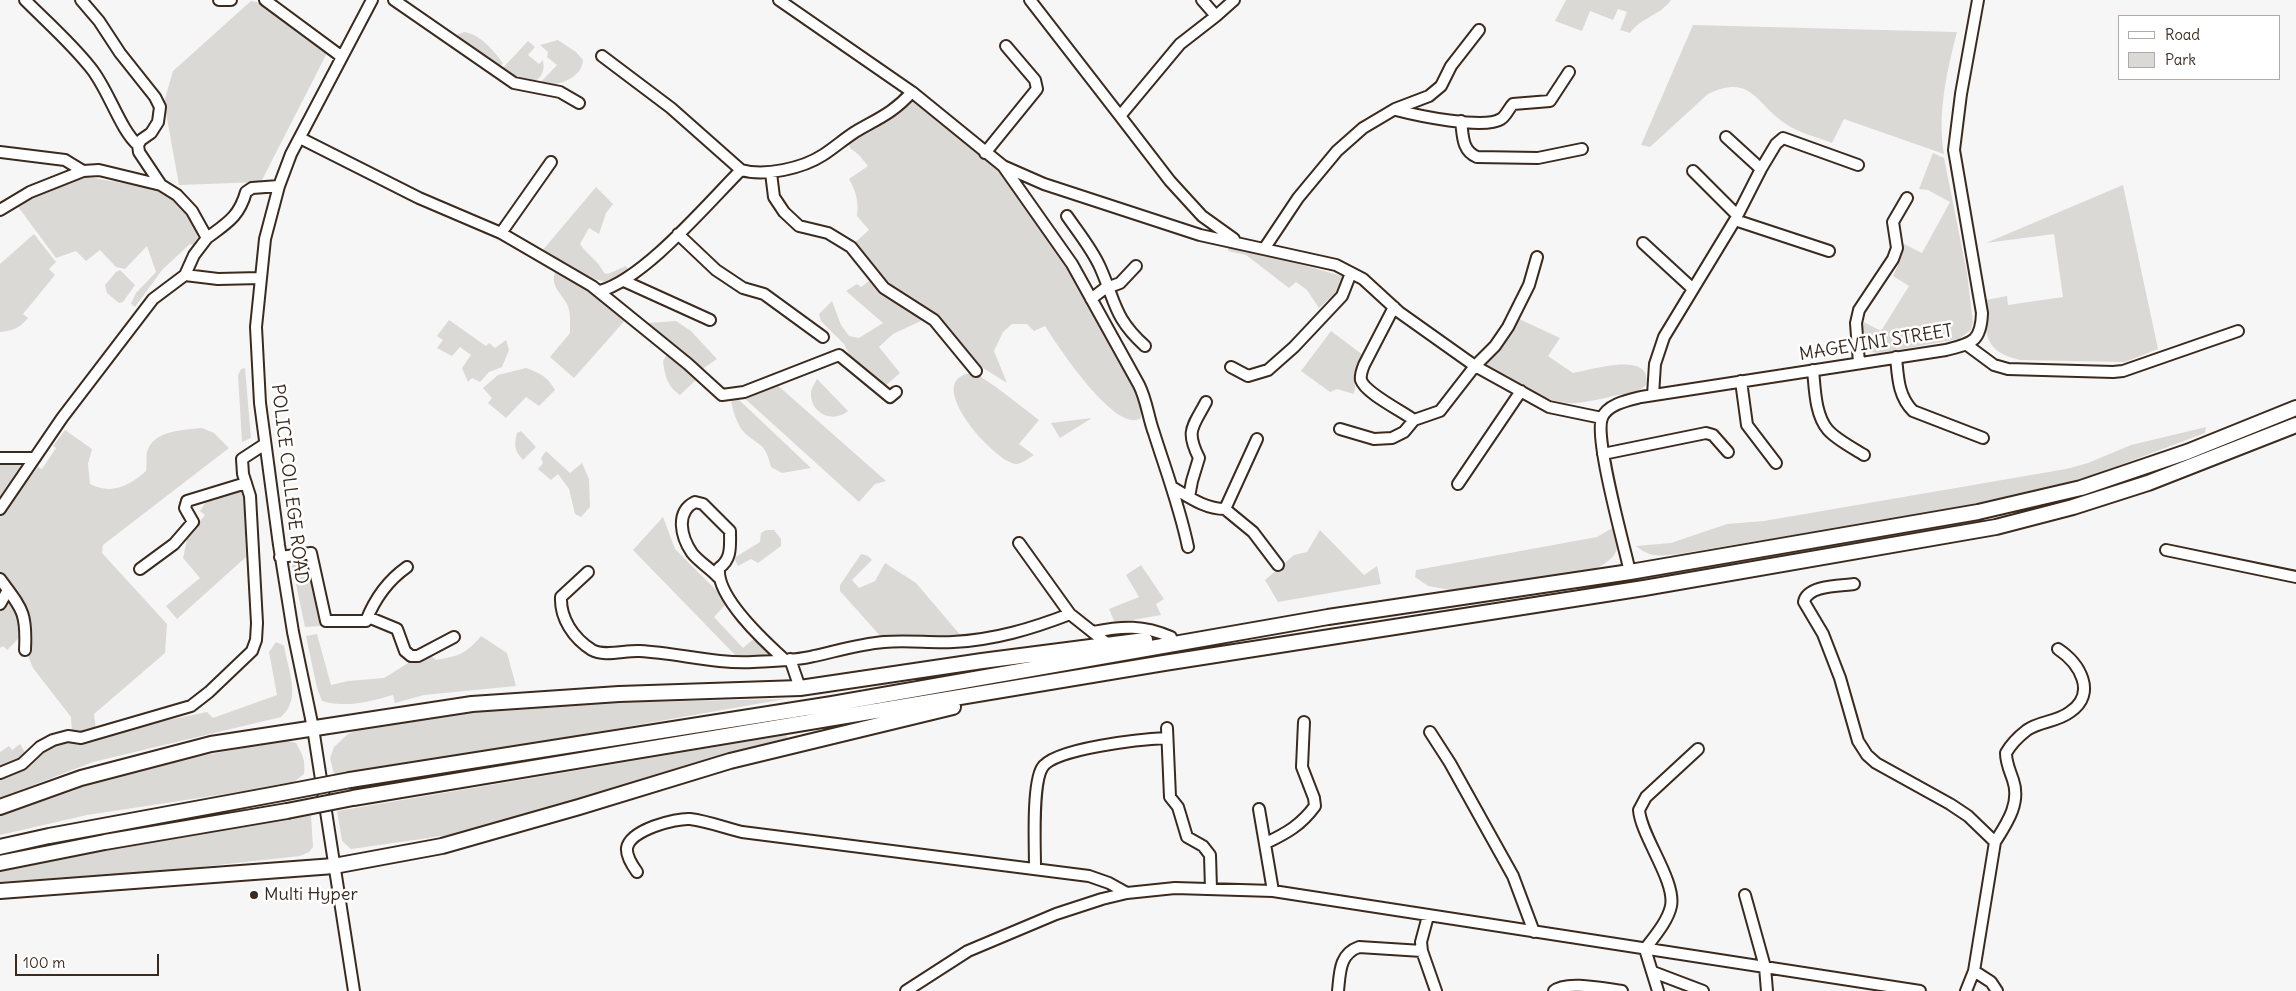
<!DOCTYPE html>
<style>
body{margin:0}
#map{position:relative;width:2296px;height:991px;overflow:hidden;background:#f7f6f6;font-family:Delius,sans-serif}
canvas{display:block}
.legend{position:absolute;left:2118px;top:15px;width:162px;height:65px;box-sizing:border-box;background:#fff;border:1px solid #b1aaa5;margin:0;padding:6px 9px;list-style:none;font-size:15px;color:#3b2a1e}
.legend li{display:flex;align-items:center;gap:10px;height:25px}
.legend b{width:25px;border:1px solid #b1aaa5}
.scale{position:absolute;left:15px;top:954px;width:144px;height:22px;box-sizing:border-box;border:2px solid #3b2a1e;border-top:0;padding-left:6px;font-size:15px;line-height:18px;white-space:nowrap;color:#3b2a1e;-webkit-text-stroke:4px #fff;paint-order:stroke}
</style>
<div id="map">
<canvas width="2296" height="991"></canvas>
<ul class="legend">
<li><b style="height:6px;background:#fff"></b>Road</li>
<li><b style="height:14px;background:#dbd9d6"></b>Park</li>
</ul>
<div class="scale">100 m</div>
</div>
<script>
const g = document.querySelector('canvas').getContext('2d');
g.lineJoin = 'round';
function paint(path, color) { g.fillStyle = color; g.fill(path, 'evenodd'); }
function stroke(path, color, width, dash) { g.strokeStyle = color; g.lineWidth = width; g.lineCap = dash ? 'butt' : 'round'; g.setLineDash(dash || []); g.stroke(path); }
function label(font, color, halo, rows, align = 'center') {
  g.font = font + ' Delius,sans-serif'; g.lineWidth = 5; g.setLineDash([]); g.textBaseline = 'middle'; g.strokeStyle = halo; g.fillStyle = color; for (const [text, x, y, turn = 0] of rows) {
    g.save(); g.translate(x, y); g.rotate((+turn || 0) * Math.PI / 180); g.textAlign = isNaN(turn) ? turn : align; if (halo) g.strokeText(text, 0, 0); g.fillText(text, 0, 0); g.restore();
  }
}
const green = new Path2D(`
 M1566 0H1671C1661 15 1640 18 1630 33L1620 30 1627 12 1618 9 1613 20 1590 11 1582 31 1555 21Z
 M251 1 262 3 327 53 261 182 179 185 164 102 173 71Z
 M1693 25 1957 32C1947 70 1937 115 1944 154L1844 119 1832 143C1817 137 1799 133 1786 124 1755 104 1752 73 1708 94L1650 147 1641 145Z
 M464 32C480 34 494 51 503 63L499 68 454 36Z
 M558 40 576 52 583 60C582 80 554 87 538 85L557 65 547 57 548 52 540 45Z
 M528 41 535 47 528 55 539 64 543 60C545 70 542 77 534 82L509 75 501 70Z
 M912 97 1003 172 1084 292 1129 377 1141 407V418C1116 435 1057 345 1045 326L1034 331 1027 324H1012L1003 332 994 351 1007 383 972 361 903 298 852 245 869 230 857 216C859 202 856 191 849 179L868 166 859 155 850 148 849 144 852 139 896 114Z
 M1933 153 1944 158 1967 273 1973 322 1971 330 1959 339 1880 353 1869 352 1865 347 1862 321 1881 331 1909 286 1893 276 1901 258 1902 243 1922 253 1950 202 1928 190 1919 189Z
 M82 176 163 190 175 199 193 221 198 237 193 245 190 244 162 270 135 307 131 304 136 293 156 272 147 246 125 269 116 267 100 250 86 261 76 251 56 258 16 204 24 198Z
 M2123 185 2158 349 2125 362 2020 360C1984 352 1984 333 1986 300L2007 296 2008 305 2063 297 2054 234 1986 243Z
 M596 187 613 204 606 213 599 234 589 228 580 244C587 255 598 260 604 273L608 274 626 266 630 273C623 277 615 282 608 282 596 283 553 258 542 251Z
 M34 234 56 262 49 269 55 275 23 314 28 318C20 328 12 331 0 332V264Z
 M1229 244 1345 277 1342 287 1319 308 1307 290 1296 282 1289 288 1246 255 1228 251Z
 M556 269 575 278 628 317 574 378 550 357 570 333C570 325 571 312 567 304 560 291 549 286 556 269Z
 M120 270 135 285 123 302 119 303 107 293 105 285 116 272Z
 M873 278 925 319 893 334 879 347 900 373 883 388 854 364 844 344 821 321 819 314 832 301 841 325 849 336 859 338 883 323 846 291 857 284 861 287Z
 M1517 318 1560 338 1548 356 1573 373C1592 370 1653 350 1646 385 1638 393 1624 394 1613 396 1601 399 1588 402 1575 403 1548 406 1504 377 1483 363L1500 347Z
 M449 320 486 346 489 343 495 348 506 340 509 350 502 367 489 372 480 382 472 378 468 382 462 368 471 355 460 347 452 356 437 348 443 340 437 336Z
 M676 321 691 331 717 359 701 370 647 323Z
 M1331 331 1363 355 1359 361 1354 394 1337 389 1330 392 1301 371Z
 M668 353 698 378 680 395C667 386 665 376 663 361Z
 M245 368 251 438 242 442 238 375 241 369Z
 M526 368C540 373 548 377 555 390L539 406 526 397 506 418 488 403 492 398 483 388 498 375Z
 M975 373 996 387 1039 420 1019 444 1034 455C1029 458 1023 463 1017 464 996 465 916 375 975 373Z
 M817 379 848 411C833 424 810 413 811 393 811 389 815 383 817 379Z
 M775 383 886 481 875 484 859 502 742 396Z
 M737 398 811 468 782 473 771 467C764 439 759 448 743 431 737 424 732 409 731 399Z
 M1092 418 1060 438 1051 423Z
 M2206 427 2205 433 2096 474 2021 496 1981 505 1678 554C1661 556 1650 558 1636 546L1671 543 1727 524 1764 521 2066 469 2088 463 2131 445Z
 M202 428 214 433 229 448 103 545 102 553 167 624 165 653 94 714 96 730 84 734 72 733 71 717 33 668 25 648 27 627 7 584 0 574V517L38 467 42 469 56 448 53 446 65 430 92 449 88 464 90 484C112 495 129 486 146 471 147 465 146 457 147 452 153 430 184 430 202 428Z
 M521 431 536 447 523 460C514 450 514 445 517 433Z
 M546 451 570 473 582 463 589 479 590 507 581 517 575 514 569 489 558 474 551 480 538 469 543 463 541 458Z
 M0 461H18L22 468 0 501Z
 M243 487 246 557 177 619 166 606 200 578 183 558 188 535 205 515 200 511 207 500Z
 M663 517 675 549 728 602 714 617 743 648 756 637 779 657 739 659 633 550Z
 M1616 526C1621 550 1617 558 1595 569L1451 590 1428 586 1415 577 1416 570 1597 537Z
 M766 530H774L781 539V546L758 563 751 559 738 566 734 558 760 542 761 533Z
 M1320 530 1364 575 1377 566 1381 584 1278 602 1265 580 1294 555 1307 552Z
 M861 554 868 556 872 560 852 580 859 588 875 581 885 563 916 583 962 637 882 638 840 591V585Z
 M305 559 311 563 322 626 305 627 292 565 295 560Z
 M1141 565 1164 599 1156 604 1161 615 1115 623 1109 609 1139 597 1126 575Z
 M9 596 22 616 21 636 7 650 3 646 0 648V609Z
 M317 634 331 685 348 681 384 678 413 660 429 654 436 660C459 656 466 654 481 636L507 653 516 686 424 695 395 703 393 695C368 702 348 708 322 701L317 688 306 636Z
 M276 642 284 646C288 670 302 699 281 717L93 762 0 798V776L48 745 202 713 207 712 213 718 277 695 269 652Z
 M785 699 352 775 334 774 330 758 334 747 348 734 365 727 448 713 544 704Z
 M786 735 788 738 503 822 456 834 351 849 342 841 337 811Z
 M285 740 296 743C302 753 306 761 304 774L291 784 87 815 0 835V816L115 776 170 762Z
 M20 744 26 754 24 758 0 770V752L9 746 12 750Z
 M311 815 313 847 309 852 300 856 163 871 0 882V872L108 847Z`);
const minor = new Path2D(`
 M25 0C47 22 71 43 90 67 108 88 120 130 138 145
 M81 0 99 21 120 53 155 97 160 107 158 122 151 133 141 140 138 145 139 152 161 185 177 195 192 211 207 238 194 255 185 275
 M219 0H231
 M265 0 342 57
 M394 0 514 83 560 92 579 103
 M779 0 912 92 1003 166 1044 184 1200 235 1336 265 1363 279 1399 312 1475 366 1549 407 1602 418
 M1030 0 1120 116
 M1202 0 1216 16 1180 44 1120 116 1170 181 1202 216 1234 239
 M1216 16 1234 0
 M602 56 671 108 741 170
 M1396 110C1415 115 1484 130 1501 119 1506 116 1509 108 1513 104L1550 101 1569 72
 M1461 121C1463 136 1462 151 1477 157L1538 158 1582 149
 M300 138 419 198 501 233 592 286 688 364 722 395 744 392 839 355 890 397 896 392
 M0 152 65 160 83 171
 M985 153 1037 89 1035 80 1006 46
 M1003 166 1072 264 1139 385C1147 401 1148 417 1154 433 1166 471 1180 508 1188 547
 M1761 169 1776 144 1783 138 1858 165
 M1693 171 1737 215
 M771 173 774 197 784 212 799 226 828 233 851 247 884 288 934 320 976 371
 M0 210 30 192 83 171 99 170 161 185
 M1067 216C1078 232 1092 249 1100 267 1116 303 1114 318 1145 346
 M1735 220 1829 251
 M501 233 551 162
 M678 234 716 270 743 288 764 294 823 337
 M207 238C227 223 239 217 246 192L252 188 279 186
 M1643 243 1693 289
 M1264 249 1298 198 1337 151 1363 128 1395 109 1429 96 1441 86 1451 66 1479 30
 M624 281 710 320
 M600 291C645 278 707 204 741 170 765 177 803 168 823 155 834 148 844 139 855 132 879 118 893 113 912 92
 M1091 299 1104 289 1120 283 1136 266
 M1394 307 1364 365C1362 370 1360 375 1361 380 1365 393 1402 411 1414 420
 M1967 345 1994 365 2008 369 2113 372 2123 371 2238 331
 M1896 357C1898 377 1898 396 1913 411L1983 438
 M1859 363 1856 323 1859 310 1893 259 1897 248 1893 222 1907 198
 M1231 367 1248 376 1268 370 1294 347 1342 296 1351 273
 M1813 370C1815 389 1815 415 1828 430 1837 440 1853 448 1864 455
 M1741 381 1747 425 1776 463
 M1653 395 1655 364 1664 337 1735 220 1761 169 1726 137
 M1340 429 1374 439 1392 438 1404 432 1414 420 1440 411 1475 366 1495 346 1508 327 1529 285 1537 257
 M1603 454 1706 433 1713 435 1728 452
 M0 458H34
 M1458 484 1521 391
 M1172 487C1189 497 1205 509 1225 509L1257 439
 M1189 497 1192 481 1199 458C1185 430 1193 427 1206 402
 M0 509 62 418 153 299 185 275 218 279 260 278
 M1225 509 1253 532 1278 565
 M1019 543 1070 614 1109 645
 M2166 550 2296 577
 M280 557 311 553 326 621H366C375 598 387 581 407 567
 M140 569 174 544 193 522 185 508 187 501 246 483
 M588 572 561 597C560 618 573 638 592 650 604 657 626 650 640 651 678 653 715 664 753 662 773 661 795 661 814 656 837 651 860 644 884 642 907 640 930 643 953 642 994 640 1031 629 1070 614
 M1630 572C1624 545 1594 438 1602 418 1607 404 1629 400 1641 397L1946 350C1972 343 1981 342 1982 313L1954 150 1961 94 1978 0
 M718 577C710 568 699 562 692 553 681 537 675 512 695 502L703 504 730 531C730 546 732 559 719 568 716 597 765 642 785 660
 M0 579C22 609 27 612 25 650
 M1854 584C1840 586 1807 585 1804 602L1823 634 1840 678 1858 741 1867 755 1876 763 1950 804 1968 816 1995 842 1974 971 1966 991
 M0 604 8 590
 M368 617 397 629 405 651 411 656H418L454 637
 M1093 632C1123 626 1143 625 1171 637
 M790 659 800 688
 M1167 728 1170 797 1178 807 1187 837 1203 846 1210 855 1211 889
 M1430 732 1450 763 1513 876 1534 932
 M0 773 22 764 40 747 53 740 68 736 81 738 191 706 209 692 252 651 256 640 257 623 250 496 243 474 242 459 265 444
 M1259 809 1273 891
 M1995 842C2007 823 2021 803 2013 780 2010 771 2006 763 2006 753 2011 744 2018 737 2027 730 2040 721 2057 722 2070 712 2098 693 2079 663 2058 649
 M1266 843C1287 833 1301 825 1315 806L1314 798 1302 767 1304 722
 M1035 867C1035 846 1032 785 1042 768 1053 748 1144 739 1167 738
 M637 872C632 865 626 856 627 848 630 830 675 818 690 819 707 821 726 828 742 832L1089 876 1109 883 1127 893
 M1745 895 1765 967 1767 991
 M1428 916 1421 942 1422 951 1436 991
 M1974 971 1991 982 1997 991
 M1653 972 1703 991
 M354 991 313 728 293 632 279 545 260 403 256 327 265 239 279 186 291 154 372 0
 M906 991 968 951 1056 914 1102 899 1127 893 1175 888 1273 891 1920 991
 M1338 991C1340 973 1339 954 1359 947L1422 951
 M1554 991C1566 980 1606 989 1622 991
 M1658 991 1645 949C1654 937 1668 921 1671 906 1676 881 1641 836 1639 810L1646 797 1698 749`);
const highway = new Path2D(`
 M350 780 832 704 1328 617 1630 572 1978 512 2081 488 2187 452 2296 408
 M353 798 1164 663 1644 588 1996 527 2073 507 2148 483 2296 425
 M0 807 81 778 211 744 472 704 619 694 800 688 982 661 1145 640
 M0 847 49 836 282 793
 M0 863 105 842 287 811
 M0 891 334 866 442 846 579 807 730 761 953 707`);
const highwayBridge = new Path2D(`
 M282 793 350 780
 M287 811 353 798`);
const markers = [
 [254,895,5,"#3b2a1e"]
];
const streetNames = [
 ["MAGEVINI STREET",1876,343,-9],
 ["POLICE COLLEGE ROAD",289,484,83]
];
const poiNames = [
 ["Multi Hyper",264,895]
];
paint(green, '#dbd9d6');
stroke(minor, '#3b2a1e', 14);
stroke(highway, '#3b2a1e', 18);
stroke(minor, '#fff', 10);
stroke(highway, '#fff', 14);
stroke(highwayBridge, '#3b2a1e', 18, []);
stroke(highwayBridge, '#fff', 14);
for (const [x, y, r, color] of markers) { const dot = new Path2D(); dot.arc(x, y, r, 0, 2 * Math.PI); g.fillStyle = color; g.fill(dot); stroke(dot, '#fff', 2); }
label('18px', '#3b2a1e', '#fff', streetNames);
label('18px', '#3b2a1e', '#fff', poiNames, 'left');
</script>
